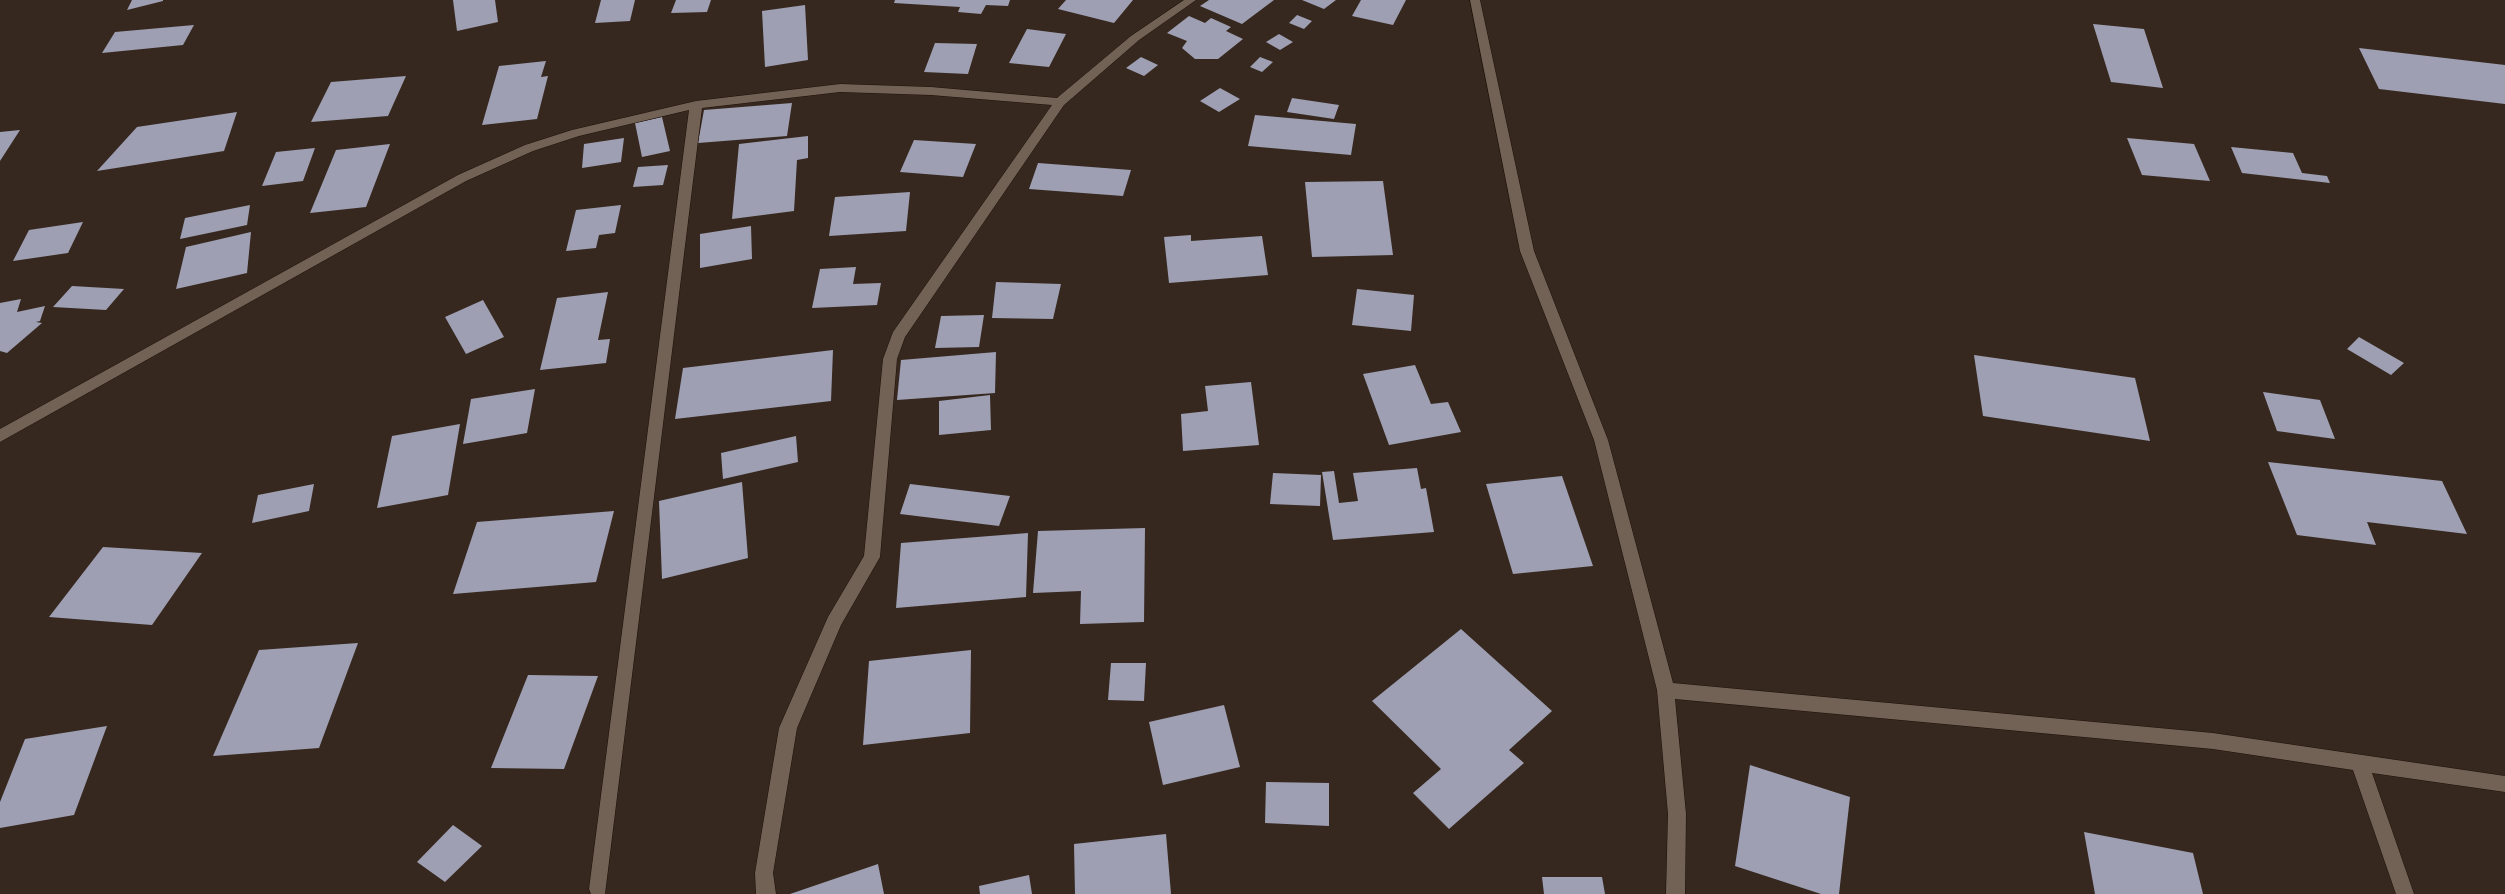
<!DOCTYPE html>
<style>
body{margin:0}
canvas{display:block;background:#36281e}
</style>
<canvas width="2505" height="894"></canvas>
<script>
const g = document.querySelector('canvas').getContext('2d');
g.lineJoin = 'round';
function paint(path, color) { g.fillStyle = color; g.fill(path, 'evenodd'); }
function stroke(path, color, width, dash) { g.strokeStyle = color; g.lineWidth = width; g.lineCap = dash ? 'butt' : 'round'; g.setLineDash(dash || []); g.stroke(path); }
const building = new Path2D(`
 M132 0H163V1L127 10Z
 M453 0H495L498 22 457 31Z
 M601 0H635L630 21 595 23Z
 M676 0H711L707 12 671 13Z
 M895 0H1010L1008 6 986 5 981 14 958 12 960 7 894 3Z
 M1066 0H1133L1114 23 1058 9Z
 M1209 0H1274L1242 24 1200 6Z
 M1302 0H1336L1324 9Z
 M1361 0H1406L1393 25 1352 16Z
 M805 5 808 60 765 67 762 11Z
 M1297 15 1312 21 1304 29 1289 23Z
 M1189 16 1205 23 1211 18 1231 27 1226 31 1243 39 1218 59H1195L1182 48 1187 41 1167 33Z
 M2093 24 2144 29 2163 88 2111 82Z
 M194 25 183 45 102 53 115 32Z
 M1027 29 1066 34 1049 67 1009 63Z
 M1279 34 1293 42 1280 50 1266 42Z
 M935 43 977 44 968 74 924 72Z
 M2359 48 2505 65V104L2379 89Z
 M1141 57 1158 65 1144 76 1126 68Z
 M1260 57 1273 62 1262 72 1250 67Z
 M546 61 541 77 548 76 537 119 482 125 499 66Z
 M406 76 388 116 311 122 331 82Z
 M1220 88 1240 99 1219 112 1200 101Z
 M1292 98 1339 105 1334 119 1287 112Z
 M792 103 787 136 698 143 704 110Z
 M237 112 224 151 97 171 137 127Z
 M1255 115 1356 124 1351 155 1248 146Z
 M662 117 670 151 642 157 635 123Z
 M20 130 0 161V132Z
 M808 136V158L797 160 794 211 732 219 739 144Z
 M624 138 621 162 582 168 584 144Z
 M2127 138 2194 144 2210 181 2142 175Z
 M914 140 976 144 963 177 900 172Z
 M390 144 366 207 310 213 336 150Z
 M2231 147 2293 153 2302 173 2327 176 2330 183 2242 173Z
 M315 148 303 181 262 186 276 152Z
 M1038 163 1131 170 1123 196 1029 189Z
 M668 165 663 185 633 187 638 167Z
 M1383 181 1393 255 1312 257 1305 182Z
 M910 192 906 231 829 236 835 197Z
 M250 205 247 225 180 239 185 218Z
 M621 205 615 233 599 235 596 248 566 251 576 210Z
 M83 222 68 253 13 261 29 230Z
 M751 226 752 259 700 268V234Z
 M251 232 247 273 176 289 186 247Z
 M1191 235V241L1262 236 1268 275 1169 283 1164 237Z
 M856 267 853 284 881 283 877 305 812 308 820 269Z
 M996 282 1061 284 1053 319 992 318Z
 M72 286 124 289 106 310 53 307Z
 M1357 289 1414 295 1411 331 1352 325Z
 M608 292 598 340 610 339 606 363 540 370 557 298Z
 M21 299 17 312 45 306 40 321 36 322 42 323 7 353 0 351V303Z
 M483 300 504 337 466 354 445 317Z
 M984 315 979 347 935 348 941 316Z
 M2359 337 2404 363 2391 375 2347 349Z
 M833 350 831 401 675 419 683 368Z
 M996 352 995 393 897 400 901 360Z
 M1974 355 2135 378 2150 441 1983 416Z
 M1415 365 1431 404 1448 402 1461 432 1389 445 1363 374Z
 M1251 382 1259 445 1183 451 1181 414 1208 411 1205 386Z
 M535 389 527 433 463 444 471 399Z
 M2263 392 2320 400 2335 439 2277 431Z
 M990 395 991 430 939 435V401Z
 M460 424 448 495 377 508 392 436Z
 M796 436 798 462 723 479 721 453Z
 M2268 462 2442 481 2467 534 2367 522 2376 545 2297 535Z
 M1417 468 1421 489 1426 488 1434 532 1333 540 1322 472 1334 471 1339 503 1358 501 1353 473Z
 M1273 473 1321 475 1320 506 1270 504Z
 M1562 476 1593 566 1513 574 1486 484Z
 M742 482 748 558 662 579 659 501Z
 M314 484 309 511 252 523 258 495Z
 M910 484 1010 496 999 526 900 514Z
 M614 511 596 582 453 594 477 522Z
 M1145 528 1144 622 1080 624 1081 591 1033 593 1038 531Z
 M1028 533 1026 597 896 608 901 543Z
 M103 547 202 553 152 625 49 617Z
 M1461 629 1552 711 1509 750 1524 763 1449 829 1413 793 1441 769 1372 701Z
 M358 643 319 748 213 756 259 650Z
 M971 650 970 733 863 745 869 661Z
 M1111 663H1146L1144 701 1108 700Z
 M528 675 598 676 564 769 491 768Z
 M1224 705 1240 767 1163 785 1149 722Z
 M107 726 74 815 0 828V802L25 739Z
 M1750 765 1850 797 1839 894H1821L1735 866Z
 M1266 782 1329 783V826L1265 823Z
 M453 825 482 846 445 882 417 862Z
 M2084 832 2193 853 2203 894H2095Z
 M1166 834 1171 894H1075L1074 844Z
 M878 864 884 894H790Z
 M1029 875 1032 894H980L979 886Z
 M1542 877H1602L1605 894H1544Z`);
const minor = new Path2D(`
 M1184 0H1196L1139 40 1064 105 905 337 897 359 880 557 841 625 797 728 773 873 776 894H756L755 873 779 728 828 617 864 556 883 359 893 332 1052 105 931 95 840 92 702 108 605 894H591L589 889 689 110 579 136 533 151 466 181 0 442V429L458 175 525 145 572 130 696 101 840 84 931 87 1057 98 1131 36Z
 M1470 0H1480L1534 251 1608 440 1673 683 2213 733 2505 776V792L2372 773 2414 894H2396L2353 770 2213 749 1675 699 1686 814 1685 894H1666L1668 814 1657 690 1594 440 1520 251Z`);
paint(building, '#9e9fb3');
stroke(minor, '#1d1007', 1);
paint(minor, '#726256');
</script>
